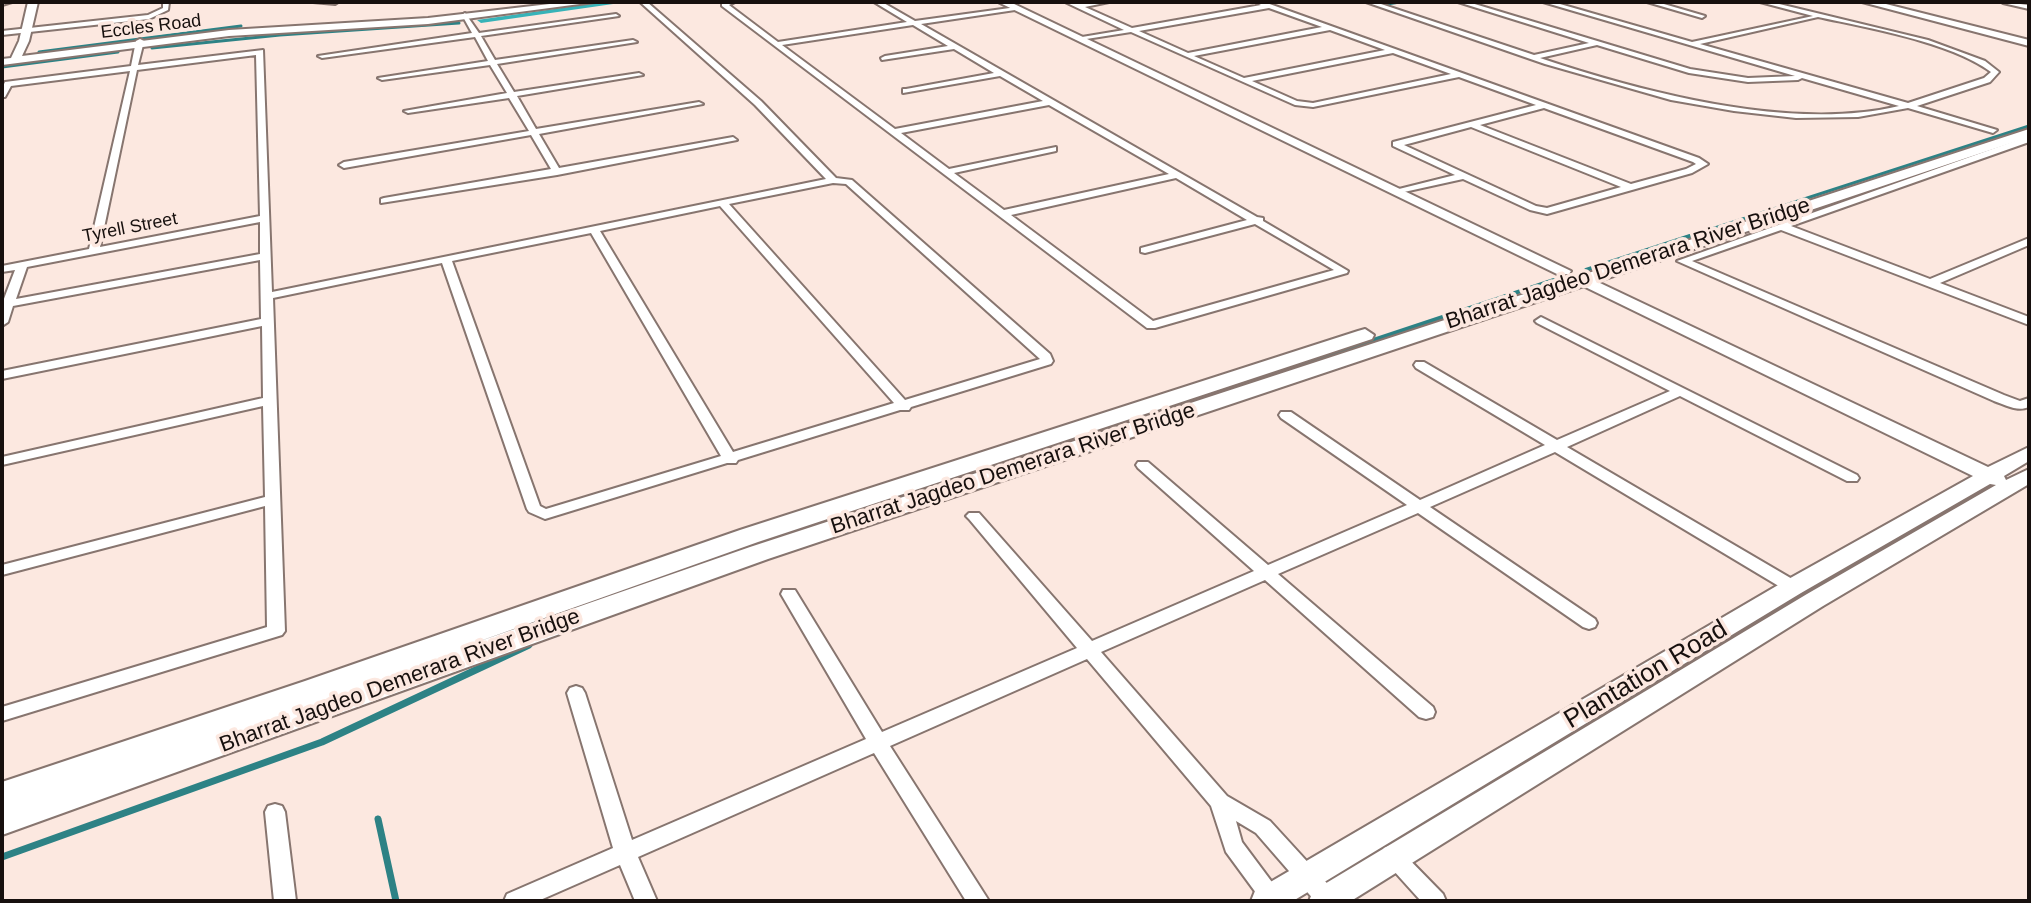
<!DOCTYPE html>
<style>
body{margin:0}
#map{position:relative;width:2031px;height:903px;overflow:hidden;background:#fce8e0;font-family:Helvetica,sans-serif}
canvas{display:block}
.frame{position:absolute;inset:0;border:4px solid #17100e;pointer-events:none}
</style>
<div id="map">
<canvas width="2031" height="903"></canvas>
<div class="frame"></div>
</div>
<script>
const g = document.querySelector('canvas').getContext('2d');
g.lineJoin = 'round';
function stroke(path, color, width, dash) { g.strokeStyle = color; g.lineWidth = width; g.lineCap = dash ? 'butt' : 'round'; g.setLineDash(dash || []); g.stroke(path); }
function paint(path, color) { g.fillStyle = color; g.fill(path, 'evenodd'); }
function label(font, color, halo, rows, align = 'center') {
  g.font = font + ' Helvetica,sans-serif'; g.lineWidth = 7; g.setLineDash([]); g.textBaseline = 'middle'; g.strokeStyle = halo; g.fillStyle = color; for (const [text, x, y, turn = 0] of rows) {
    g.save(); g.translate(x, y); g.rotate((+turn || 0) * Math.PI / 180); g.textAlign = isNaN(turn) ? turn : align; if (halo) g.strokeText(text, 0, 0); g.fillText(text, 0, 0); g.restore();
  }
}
const streamFar3 = new Path2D(`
 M1387 4 1400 2
 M152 48 280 35 459 23
 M39 52 241 26
 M2 67 118 52
 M1684 238 2029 126`);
const streamFar2 = new Path2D(`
 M1586 270 1690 236
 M1169 408 1554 280`);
const streamFar1 = new Path2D(`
 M842 517 1175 406
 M698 566 722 557`);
const stream = new Path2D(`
 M378 819 396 901
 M2 857 322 742 529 645`);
const canal = new Path2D(`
 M603 2H627L481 23 477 20Z`);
const street = new Path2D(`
 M2 2H12L2 5Z
 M163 2H169L168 10 149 19 2 35V31L148 15 163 8Z
 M313 2H338L335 4Z
 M640 2H647L761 101 836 178 852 180 1050 354 1053 361 1051 364 911 407 909 410H900L738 460 736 463H727L545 519 529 512 527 509 442 263 273 298 285 631 282 635 2 721V707L267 627 265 506 2 575V565L265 497 263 406 2 465V457L263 398 262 326 2 379V371L261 319 260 260 13 306 8 322 2 326V304L15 270 2 272V266L89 249 130 71 11 86 5 97H2V88L5 82 131 66 136 41 140 39 144 41 138 65 263 50 272 292 826 179 755 105ZM256 55 260 216 100 247 137 70ZM833 183 846 184 1040 359 905 400 729 204ZM720 206 894 403 733 452 600 231ZM260 222V254L16 299 27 267ZM591 233 721 456 546 509 540 506 452 261Z
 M726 2H735L729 5 778 42 907 22 874 2H882L915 21 1017 7 1015 10 921 24 1257 217 1263 218V221L1348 271 1347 273 1155 328H1147L722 6V4ZM913 25 948 46 885 56 881 58 882 60 954 49 994 73 906 89H903V93L1000 76 1043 101 895 129 782 45ZM1049 105 1169 174 1004 210 954 173 1056 151V147L949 169 901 133ZM1176 178 1247 220 1141 248V252L1145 253 1255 224 1334 270 1153 321 1011 215Z
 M1065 2 1078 4 1109 2 1085 7 1132 28 1261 5 1255 2H1264L1699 158 1708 164 1692 173 1547 214 1530 210 1463 179 1395 194V190L1455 175 1393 146V142L1536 105 1459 77 1313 107 1295 105 1131 32 1080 40 1082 37 1124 30ZM1269 8 1322 27 1188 53 1139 31ZM1330 30 1385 50 1244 78 1194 56ZM1393 53 1451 74 1313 103 1297 101 1252 81ZM1544 108 1693 162 1696 164 1686 169 1631 184 1480 125ZM1471 127 1621 187 1547 208 1536 206 1404 145Z
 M1366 2H1375L1534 55 1589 43 1458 2H1468L1690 69 1748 78 1795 76 1543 2H1553L1692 42 1813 16 1760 2H1771L1928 40 1985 61 1999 72 1990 82 1917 106 1997 130 1993 133 1908 108 1858 117 1796 118 1734 111 1671 100 1545 64ZM1818 17C1868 28 1951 42 1991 72L1984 78 1908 103 1700 44ZM1597 45 1689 73 1748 82 1798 80 1802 78 1899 106C1792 132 1642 92 1540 58Z
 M1647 2H1657L1705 16 1702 18Z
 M2002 2 2029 5V9L2003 3Z
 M465 13 479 33 616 14 619 16 481 36 495 60 633 40 637 42 497 64 514 92 639 73 643 75 517 96 536 129 699 102 703 104 539 134 559 168 733 137 737 140 557 175 381 203V199L384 198 551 169 531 135 344 168 339 165 344 162 529 131 509 98 408 113 404 111 507 93 490 65 382 80 378 78 488 61 475 37 322 58 318 56 472 33 462 15Z
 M2029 136V142L1791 226 1930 279 2029 238V245L1940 283 2029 317V325L1781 230 1692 261 2004 395 2020 401 2029 398V407C2017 412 2006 405 1994 401L1677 261Z
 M1541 317 1857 475 1859 478 1857 481H1847L1680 396 1567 447 1799 583 1801 587 1799 591H1787L1555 452 1430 507 1595 619 1597 623 1595 627 1589 629 1583 627 1418 513 1278 574 1433 707 1435 712 1433 717 1426 719 1419 717 1265 580 1101 652 1227 796 1270 821 1335 892 1337 901H1315L1256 833 1236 821 1242 842 1286 901H1262L1226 852 1211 806 1087 659 890 746 989 901H966L874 753 638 857 657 901H635L620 865 538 901H504L507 894 613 848 567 693 570 688 576 686 582 688 585 693 632 840 866 739 781 594 783 590H795L882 732 1077 648 969 519 966 516 969 513H979L1092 641 1254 571 1138 468 1136 465 1138 462H1148L1268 565 1407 505 1281 418 1279 415 1281 412H1291L1420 500 1545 445 1416 368 1414 365 1416 362H1424L1557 440 1670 391 1537 323 1535 321Z
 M275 804 282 806 285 812 296 901H274L265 812 268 806Z
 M1391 845 1398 848 1443 894 1446 901H1421L1384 860 1381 854 1384 848Z`);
const secondary = new Path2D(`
 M28 2H38L29 41 22 56 229 30 428 18 567 2H595L428 24 229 36 2 65V59L11 58 19 41Z
 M998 2H1010L1571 271 1569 274H1557Z
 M1862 2H1878L2029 40V46Z
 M1581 274 1988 467 2029 447V461L2004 476 2006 480 2029 469V484L1823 606 1351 901H1309L1313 891 1807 594 1996 485 1990 484 1801 593 1293 901H1251L1255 891 1785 581 1973 476 1575 282 1573 279Z`);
const primary = new Path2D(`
 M2029 129V137L768 559 2 835V782L305 681 740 530 1358 331 1365 329 1374 335 1372 339 758 542 463 647 750 547Z`);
const farStreetnames = [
 ["Eccles Road",151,27,-7],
 ["Tyrell Street",130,228,-11]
];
const streetNames = [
 ["Bharrat Jagdeo Demerara River Bridge",1628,264,-18],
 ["Bharrat Jagdeo Demerara River Bridge",1013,469,-18],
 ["Bharrat Jagdeo Demerara River Bridge",400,681,-20]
];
const nearStreetnames = [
 ["Plantation Road",1646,675,-31]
];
stroke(streamFar3, '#2d8285', 3);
stroke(streamFar2, '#2d8285', 4);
stroke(streamFar1, '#2d8285', 5);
stroke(stream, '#2d8285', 7);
paint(canal, '#37b3b8');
stroke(street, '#87756f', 4);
stroke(secondary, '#87756f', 4);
stroke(primary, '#87756f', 4);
paint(street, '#fff');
paint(secondary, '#fff');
paint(primary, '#fff');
label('18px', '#17100e', '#fce8e0', farStreetnames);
label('22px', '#17100e', '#fce8e0', streetNames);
label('26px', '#17100e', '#fce8e0', nearStreetnames);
</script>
